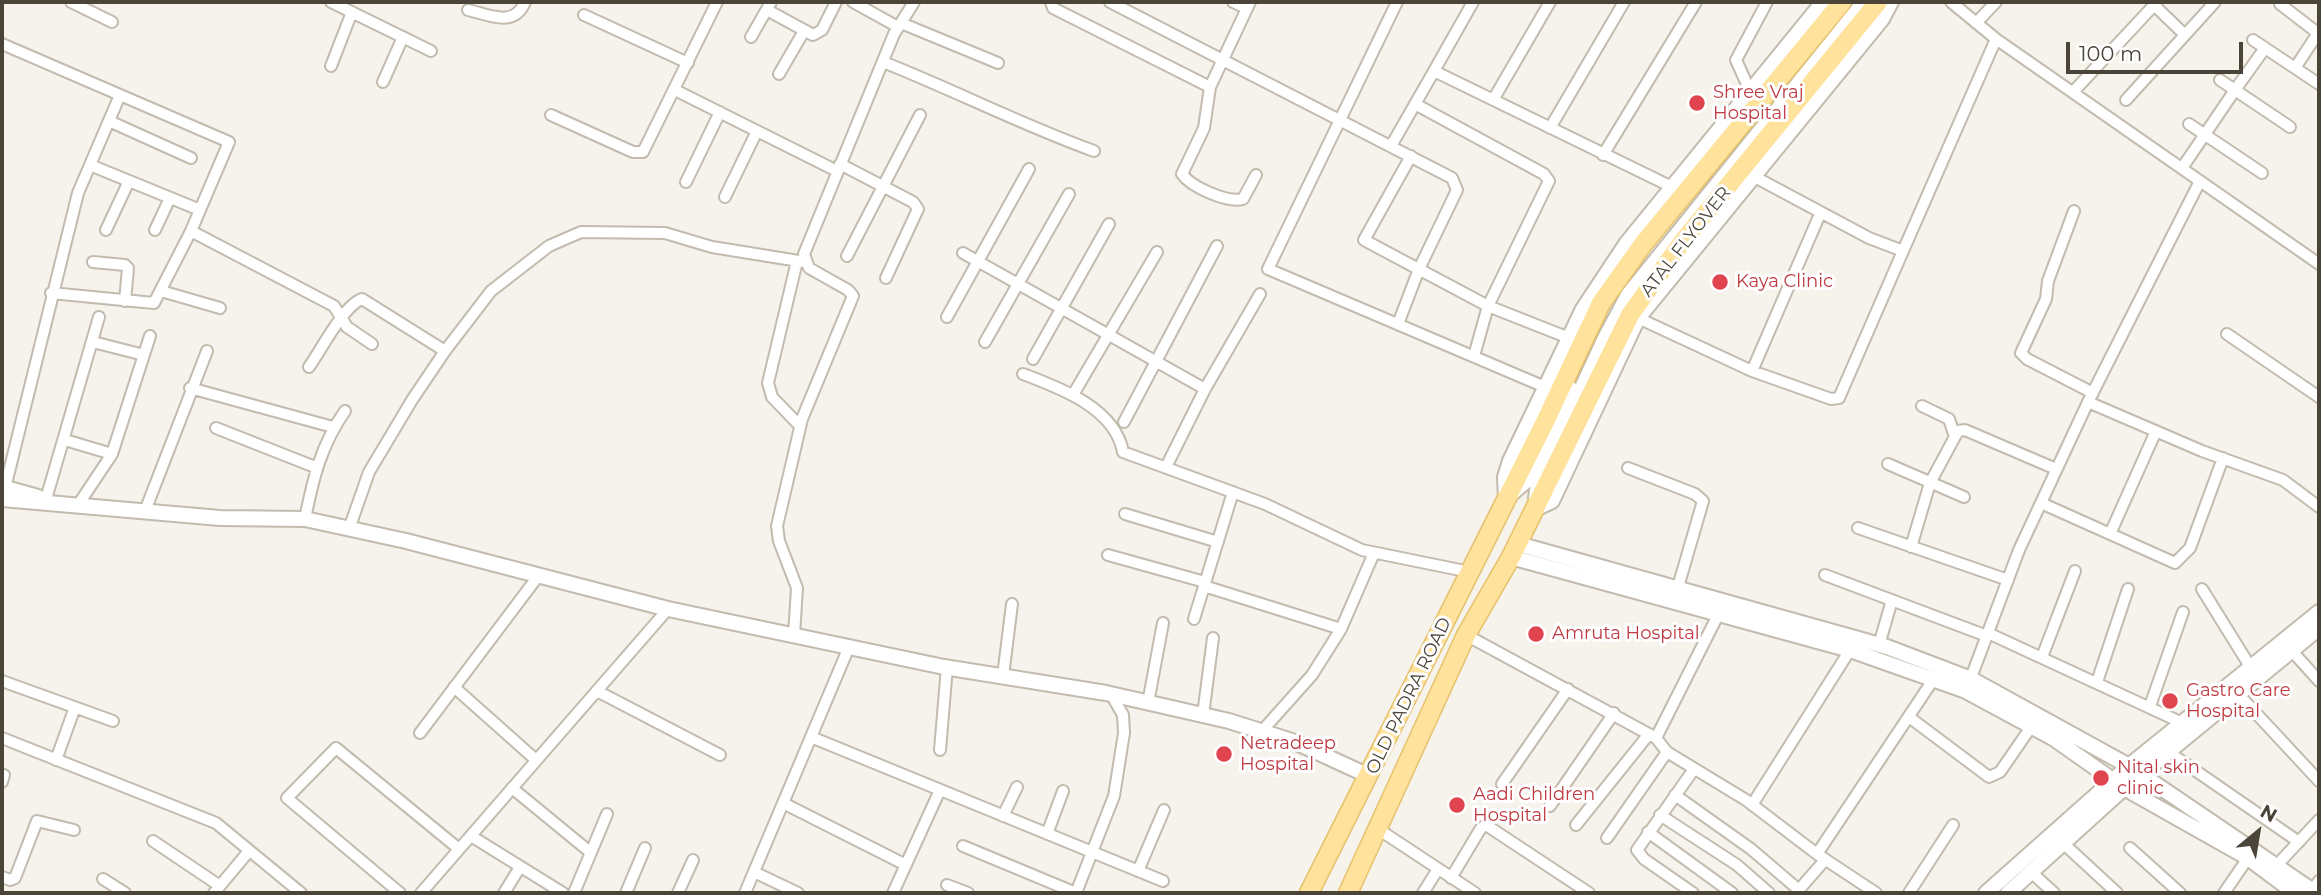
<!DOCTYPE html>
<style>
body{margin:0}
#map{position:relative;width:2321px;height:895px;overflow:hidden;background:#f6f3ec;font-family:Montserrat,sans-serif}
canvas{display:block}
.frame{position:absolute;inset:0;border:4px solid #4b4439;pointer-events:none}
.north{position:absolute;left:2223px;top:797px;width:70px;height:70px;-webkit-text-stroke:5px #fff;paint-order:stroke;rotate:30deg;font-size:19px;font-weight:700;line-height:28px;text-align:center;color:#4b4439}
.north::after{content:'';display:block;margin:auto;width:24px;height:32px;background:#4b4439;clip-path:polygon(50% 0,100% 100%,50% 72%,0 100%)}
.scale{position:absolute;left:2066px;top:42px;width:177px;height:32px;box-sizing:border-box;border:4px solid #4b4439;border-top:0;padding-left:9px;font-size:21px;line-height:24px;white-space:nowrap;color:#4b4439;-webkit-text-stroke:5px #fff;paint-order:stroke}
</style>
<div id="map">
<canvas width="2321" height="895"></canvas>
<div class="frame"></div>
<div class="north">N</div>
<div class="scale">100 m</div>
</div>
<script>
const g = document.querySelector('canvas').getContext('2d');
g.lineJoin = 'round';
function stroke(path, color, width, dash) { g.strokeStyle = color; g.lineWidth = width; g.lineCap = dash ? 'butt' : 'round'; g.setLineDash(dash || []); g.stroke(path); }
function label(font, color, halo, rows, align = 'center') {
  g.font = font + ' Montserrat,sans-serif'; g.lineWidth = 6; g.setLineDash([]); g.textBaseline = 'middle'; g.strokeStyle = halo; g.fillStyle = color; for (const [text, x, y, turn = 0] of rows) {
    g.save(); g.translate(x, y); g.rotate((+turn || 0) * Math.PI / 180); g.textAlign = isNaN(turn) ? turn : align; if (halo) g.strokeText(text, 0, 0); g.fillText(text, 0, 0); g.restore();
  }
}
const minor = new Path2D(`
 M71 2 112 22
 M331 2 431 51
 M853 2 898 27
 M1051 2 1053 8 1210 87 1250 2
 M1110 2 1452 178 1457 190 1419 269 1398 324
 M1233 2 1246 8
 M1397 2 1268 269 1545 387
 M1473 2 1434 71 1672 187
 M1951 2 1996 39 2319 264
 M2280 4 2319 34
 M2154 5 2185 35
 M468 10C490 15 514 28 525 2
 M767 10 813 35 822 30 836 2
 M584 15 688 63
 M901 23 998 63
 M1976 23 1996 2
 M751 37 771 2
 M2253 40 2319 84
 M2 44 229 142 191 231 154 303 51 293
 M883 62C954 90 1022 125 1094 151
 M331 66 352 12
 M2295 68 2318 33
 M779 74 804 31
 M2220 80 2235 90 2265 48
 M383 82 403 37
 M1210 87 1204 128 1182 174C1191 187 1227 203 1243 199L1256 175
 M675 90 837 171
 M1750 91 1736 60 1767 2
 M2073 92 2157 2
 M1493 100 1550 2
 M2126 100 2215 2
 M1415 104 1544 174 1549 181 1488 306 1474 356
 M551 115 633 152H643L717 2
 M109 121 191 158
 M2189 124 2262 173
 M1550 128 1624 2
 M1391 146 1434 71
 M1603 155 1696 2
 M1411 156 1364 240 1488 306 1569 338
 M840 164 913 202 918 209 886 278
 M90 165 200 210
 M2182 168 2235 90 2290 127
 M1753 176 1869 238 1903 251 1996 39
 M686 182 720 112
 M725 197 757 131
 M2074 211 2048 281 2046 299 2021 353 2027 359 2093 393
 M106 230 129 181
 M155 230 170 198
 M191 231 334 306 347 327 372 344
 M963 253 1205 389 1166 467
 M847 256 920 115
 M797 261 768 383 772 397 800 426
 M93 262 125 265 128 268 125 301
 M161 291 220 308
 M947 317 1029 169
 M1638 318 1752 371 1820 214
 M2227 334 2319 397
 M93 342 144 355
 M985 342 1069 194
 M1033 359 1109 224
 M309 367C321 350 344 305 362 299L445 351
 M1752 371 1831 399 1839 398 1903 251
 M1023 374C1060 388 1115 408 1123 452L1265 504 1362 550 1470 572
 M190 388 333 427
 M1205 389 1260 294
 M1074 393 1157 252
 M2088 402 2202 451 2283 480 2319 507
 M1922 406 1949 419 1954 434
 M1124 422 1217 246
 M216 428 315 467
 M65 440 112 454
 M1888 464 1964 497
 M1628 468 1695 494 1703 501 1678 587
 M5 488 78 193 120 95
 M46 499 99 317
 M2041 503 2175 563 2190 548 2223 458
 M78 505 112 454 150 336
 M145 511 207 351
 M1125 514 1218 542
 M305 519C313 479 321 445 345 411
 M1858 528 2008 580
 M349 529 369 472 412 400 445 351 491 291 549 246 581 232 665 233 712 247 805 262
 M2110 534 2156 431
 M1911 547 1930 483 1958 431 1965 430 2056 469
 M1108 555 1205 582
 M1825 575 1987 636
 M1204 586 1341 629
 M2202 589 2251 668
 M1194 619 1233 492
 M1988 633 2189 726
 M794 635 797 588 779 541 777 526 802 419 853 296 848 290 809 268 804 254 894 34 914 2
 M1466 635 1656 738 1667 752 1746 800 1817 854 1876 893
 M1879 645 1892 600
 M2292 651 2319 681
 M2042 657 2075 571
 M1003 676 1012 604
 M2 681 113 721
 M2097 682 2128 589
 M1969 683 2019 550 2088 402 2200 181
 M454 687 536 760
 M597 691 720 755
 M2239 695 2319 781
 M1148 703 1163 623
 M2150 706 2183 612
 M1203 715 1213 638
 M1909 717 1989 777 2000 772 2031 727
 M1262 731 1312 675 1341 629 1374 553
 M420 733 539 575
 M811 737 1163 881
 M2 738 216 823 301 893
 M1656 738 1721 609
 M940 750 947 667
 M2170 753 2299 842
 M56 760 75 707
 M2 782 4 775
 M1502 784 1568 689
 M512 788 590 852
 M1675 795 1751 849 1799 890
 M783 803 906 865
 M1752 805 1850 650
 M1550 806 1614 713
 M1660 815 1737 865 1769 893
 M1003 816 1017 787
 M1576 825 1649 734
 M1378 829 1475 893
 M1648 832 1732 893
 M1047 834 1063 791
 M471 836 563 893
 M1607 838 1667 752
 M153 841 220 886
 M2063 843 2117 893
 M963 846 1076 893
 M2130 848 2180 893
 M1817 854 1933 680
 M2277 865 2319 820
 M1138 871 1164 810
 M754 872 798 893
 M2031 872 2054 893
 M2 877 10 880 15 878 37 821 74 830
 M1451 878 1481 828 1486 825 1589 893
 M103 879 125 893
 M947 885 968 893
 M2312 890 2319 881
 M214 893 249 851
 M400 893 287 798 336 748 459 849
 M421 893 668 609
 M504 893 520 867
 M574 893 607 814
 M626 893 645 848
 M678 893 693 860
 M745 893 849 647
 M893 893 940 790
 M1076 893 1114 796 1124 733 1123 715 1111 694
 M1423 893 1438 869
 M1693 893 1644 859 1637 850 1694 769
 M1796 893 1825 860
 M1909 893 1953 825
 M2224 893 2248 858`);
const tertiary = new Path2D(`
 M2 487 38 497
 M1510 495 1525 482 1571 389
 M1506 498 1505 477 1510 461 1583 309 1626 244 1823 2
 M1536 498 1538 483 1605 338 1628 295 1864 2
 M2 499 220 518 305 519 406 541 668 609 944 667 1106 693 1229 721 1295 742 1369 776
 M1535 509 1552 501 1638 318 1882 19 1891 2
 M1518 544 1887 647 1971 679 2129 766 2316 893
 M1511 557 1850 650 1966 691 2053 738 2124 788 2248 858 2295 893
 M1986 893 2129 766 2319 612
 M2008 893 2124 788 2319 628`);
const primary = new Path2D(`
 M1309 893 1544 424 1601 303 1643 244 1842 2
 M1348 893 1466 635 1511 557 1630 315 1683 241 1878 2`);
const markers = [
 [1697,103,9,"#e0444e"],
 [1720,282,9,"#e0444e"],
 [1536,634,9,"#e0444e"],
 [2170,701,9,"#e0444e"],
 [1224,754,9,"#e0444e"],
 [2101,778,9,"#e0444e"],
 [1457,805,9,"#e0444e"]
];
const healthNames = [
 ["Shree Vraj",1713,93],
 ["Hospital",1713,114],
 ["Kaya Clinic",1736,282],
 ["Amruta Hospital",1552,634],
 ["Gastro Care",2186,691],
 ["Hospital",2186,712],
 ["Netradeep",1240,744],
 ["Hospital",1240,765],
 ["Nital skin",2117,768],
 ["clinic",2117,789],
 ["Aadi Children",1473,795],
 ["Hospital",1473,816]
];
const streetNames = [
 ["ATAL FLYOVER",1686,242,-52],
 ["OLD PADRA ROAD",1409,696,-64]
];
stroke(minor, '#c2bbae', 14);
stroke(tertiary, '#c2bbae', 18);
stroke(primary, '#e6c16a', 21);
stroke(minor, '#fff', 10);
stroke(tertiary, '#fff', 14);
stroke(primary, '#ffe39c', 18);
for (const [x, y, r, color] of markers) { const dot = new Path2D(); dot.arc(x, y, r, 0, 2 * Math.PI); g.fillStyle = color; g.fill(dot); stroke(dot, '#fff', 2.5); }
label('18px', '#be3a42', '#fff', healthNames, 'left');
label('18px', '#4b4439', '#fff', streetNames);
</script>
